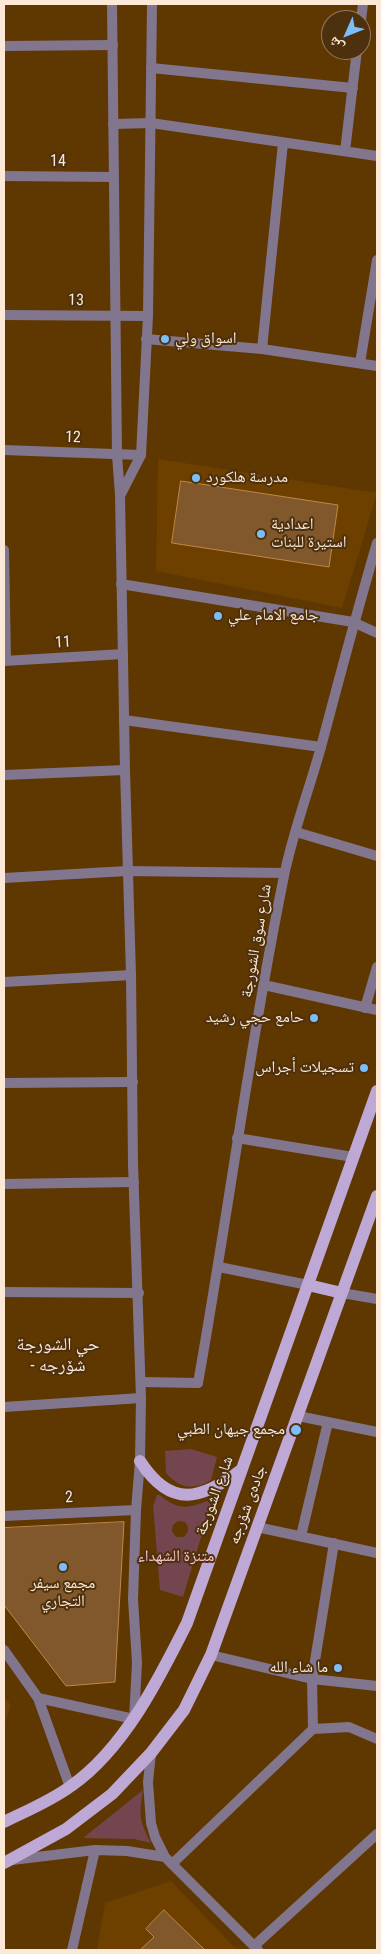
<!DOCTYPE html>
<meta charset="utf-8">
<style>
body{margin:0}
#map{position:relative;width:381px;height:1954px;overflow:hidden;background:#5f3700;font-family:"Roboto Condensed","Noto Naskh Arabic",sans-serif}
canvas{display:block}
.frame{position:absolute;inset:0;border:5px solid #fbe8d6;pointer-events:none}
.north{position:absolute;left:321px;top:10px;width:50px;height:50px;box-sizing:border-box;background:#4d300d;border:1px solid #937a5d;border-radius:50%;rotate:226deg;font-size:14px;font-weight:700;line-height:20px;text-align:center;color:#fbe8d6}
.north::after{content:'';display:block;margin:auto;width:18px;height:22px;background:#7cbef9;clip-path:polygon(50% 0,100% 100%,50% 72%,0 100%)}
</style>
<div id="map">
<canvas width="381" height="1954"></canvas>
<div class="frame"></div>
<div class="north">ش</div>
</div>
<script>
const g = document.querySelector('canvas').getContext('2d');
g.lineJoin = 'round';
function paint(path, color) { g.fillStyle = color; g.fill(path, 'evenodd'); }
function stroke(path, color, width, dash) { g.strokeStyle = color; g.lineWidth = width; g.lineCap = dash ? 'butt' : 'round'; g.setLineDash(dash || []); g.stroke(path); }
function label(font, color, halo, rows, align = 'center') {
  g.font = font + ' "Roboto Condensed","Noto Naskh Arabic",sans-serif'; g.lineWidth = 4; g.setLineDash([]); g.textBaseline = 'middle'; g.strokeStyle = halo; g.fillStyle = color; for (const [text, x, y, turn = 0] of rows) {
    g.save(); g.translate(x, y); g.rotate((+turn || 0) * Math.PI / 180); g.textAlign = isNaN(turn) ? turn : align; if (halo) g.strokeText(text, 0, 0); g.fillText(text, 0, 0); g.restore();
  }
}
const built = new Path2D(`
 M158 459 377 493 342 608 156 571Z
 M4 1697 11 1705 4 1725Z
 M171 1881 237 1950H97L105 1903Z`);
const green = new Path2D(`
 M191 1449 217 1457 211 1480C194 1491 179 1488 166 1473L165 1451Z
 M157 1495H160C177 1510 187 1509 207 1501L211 1504 183 1597 160 1590 153 1506ZM178 1521 185 1522C190 1528 189 1533 183 1537H176L172 1531 173 1525Z
 M143 1790C139 1815 139 1820 151 1843L134 1839 83 1838Z`);
const building = new Path2D(`
 M181 481 338 505 329 567 172 543Z
 M124 1522 115 1682 66 1686 4 1605V1528Z
 M164 1910 205 1950H140L154 1937 146 1929Z`);
const minor = new Path2D(`
 M361 20 363 4
 M4 46 113 45
 M151 68 353 88
 M113 124 151 123 377 156
 M345 151 357 50
 M4 176 113 177
 M4 315 148 316
 M146 339 262 349 377 366
 M262 349 283 143
 M360 363 377 260
 M4 450 141 455
 M4 550 6 661
 M121 584 353 622 377 633
 M4 661 123 654
 M124 720 321 747
 M4 775 125 770
 M296 832 377 856
 M4 878 127 871 284 873
 M4 982 131 975
 M264 985 377 1010
 M365 1008 377 967
 M4 1083 133 1082
 M237 1138 353 1157
 M4 1184 134 1182
 M219 1267 308 1285
 M4 1292 139 1293
 M342 1293 377 1299
 M141 1382 198 1383
 M4 1407 141 1398
 M298 1416 377 1432
 M4 1516 136 1510
 M301 1536 328 1422
 M4 1650 38 1698 70 1787
 M211 1655 312 1679 377 1686
 M38 1698 134 1719
 M313 1729 349 1727 377 1739
 M172 1864 313 1729 312 1679 334 1543
 M254 1946 377 1834
 M72 1950 95 1850`);
const tertiary = new Path2D(`
 M112 4 117 455 120 495 125 770 131 975 133 1164 141 1398 140 1461 136 1510 133 1599 137 1663 134 1719
 M121 494 141 455 148 316 152 4
 M198 1383C228 1214 250 1044 284 876 293 832 309 790 321 747 339 679 357 611 377 543
 M257 1527 377 1553
 M151 1753 148 1782 151 1823 155 1837 165 1857 258 1950
 M12 1860 95 1850 127 1851 165 1857`);
const primary = new Path2D(`
 M308 1285 342 1293
 M140 1461C171 1509 201 1500 241 1470
 M4 1822C26 1811 51 1801 71 1786 124 1749 159 1679 187 1623L377 1091
 M4 1863 66 1829 112 1794 151 1753 184 1710 211 1655 377 1196`);
const markers = [
 [165,339,5,"#7cbef9"],
 [196,478,5,"#7cbef9"],
 [261,534,5,"#7cbef9"],
 [218,616,5,"#7cbef9"],
 [314,1018,5,"#7cbef9"],
 [364,1068,5,"#7cbef9"],
 [296,1430,6,"#7cbef9"],
 [63,1567,5,"#7cbef9"],
 [338,1668,5,"#7cbef9"]
];
const streetNames = [
 ["14",58,162],
 ["13",76,301,1],
 ["12",73,438,2],
 ["11",63,643,-3],
 ["شارع سوق الشورجة",257,941,-80],
 ["شارع الشورجة",215,1496,-70],
 ["2",69,1498,-2],
 ["جادەی شۆرجە",248,1505,-70]
];
const poiNames = [
 ["اسواق ولي",175,339],
 ["مدرسة هلكورد",206,478],
 ["اعدادية",271,525],
 ["استيرة للبنات",271,543],
 ["جامع الامام علي",228,616],
 ["حامع حجي رشيد",304,1018,"right"],
 ["تسجيلات أجراس",354,1068,"right"],
 ["مجمع جيهان الطبي",285,1430,"right"],
 ["مجمع سيفر",63,1584,"center"],
 ["التجاري",63,1602,"center"],
 ["ما شاء الله",328,1668,"right"]
];
const parkNames = [
 ["متنزة الشهداء",176,1557]
];
const neighbourhoodNames = [
 ["حي الشورجة",58,1345],
 ["- شۆرجە",58,1366]
];
paint(built, '#6d4000');
paint(green, '#73454e');
paint(building, '#81582b');
stroke(building, '#c08748', 1);
stroke(minor, '#81768d', 10);
stroke(tertiary, '#81768d', 10);
stroke(primary, '#bea8d6', 12);
for (const [x, y, r, color] of markers) { const dot = new Path2D(); dot.arc(x, y, r, 0, 2 * Math.PI); g.fillStyle = color; g.fill(dot); stroke(dot, '#4d300d', 2); }
label('16px', '#fbe8d6', '#4d300d', streetNames);
label('16px', '#fbe8d6', '#4d300d', poiNames, 'left');
label('16px', '#fbc1cc', '#4d300d', parkNames);
label('18px', '#fbe8d6', '#4d300d', neighbourhoodNames);
</script>
